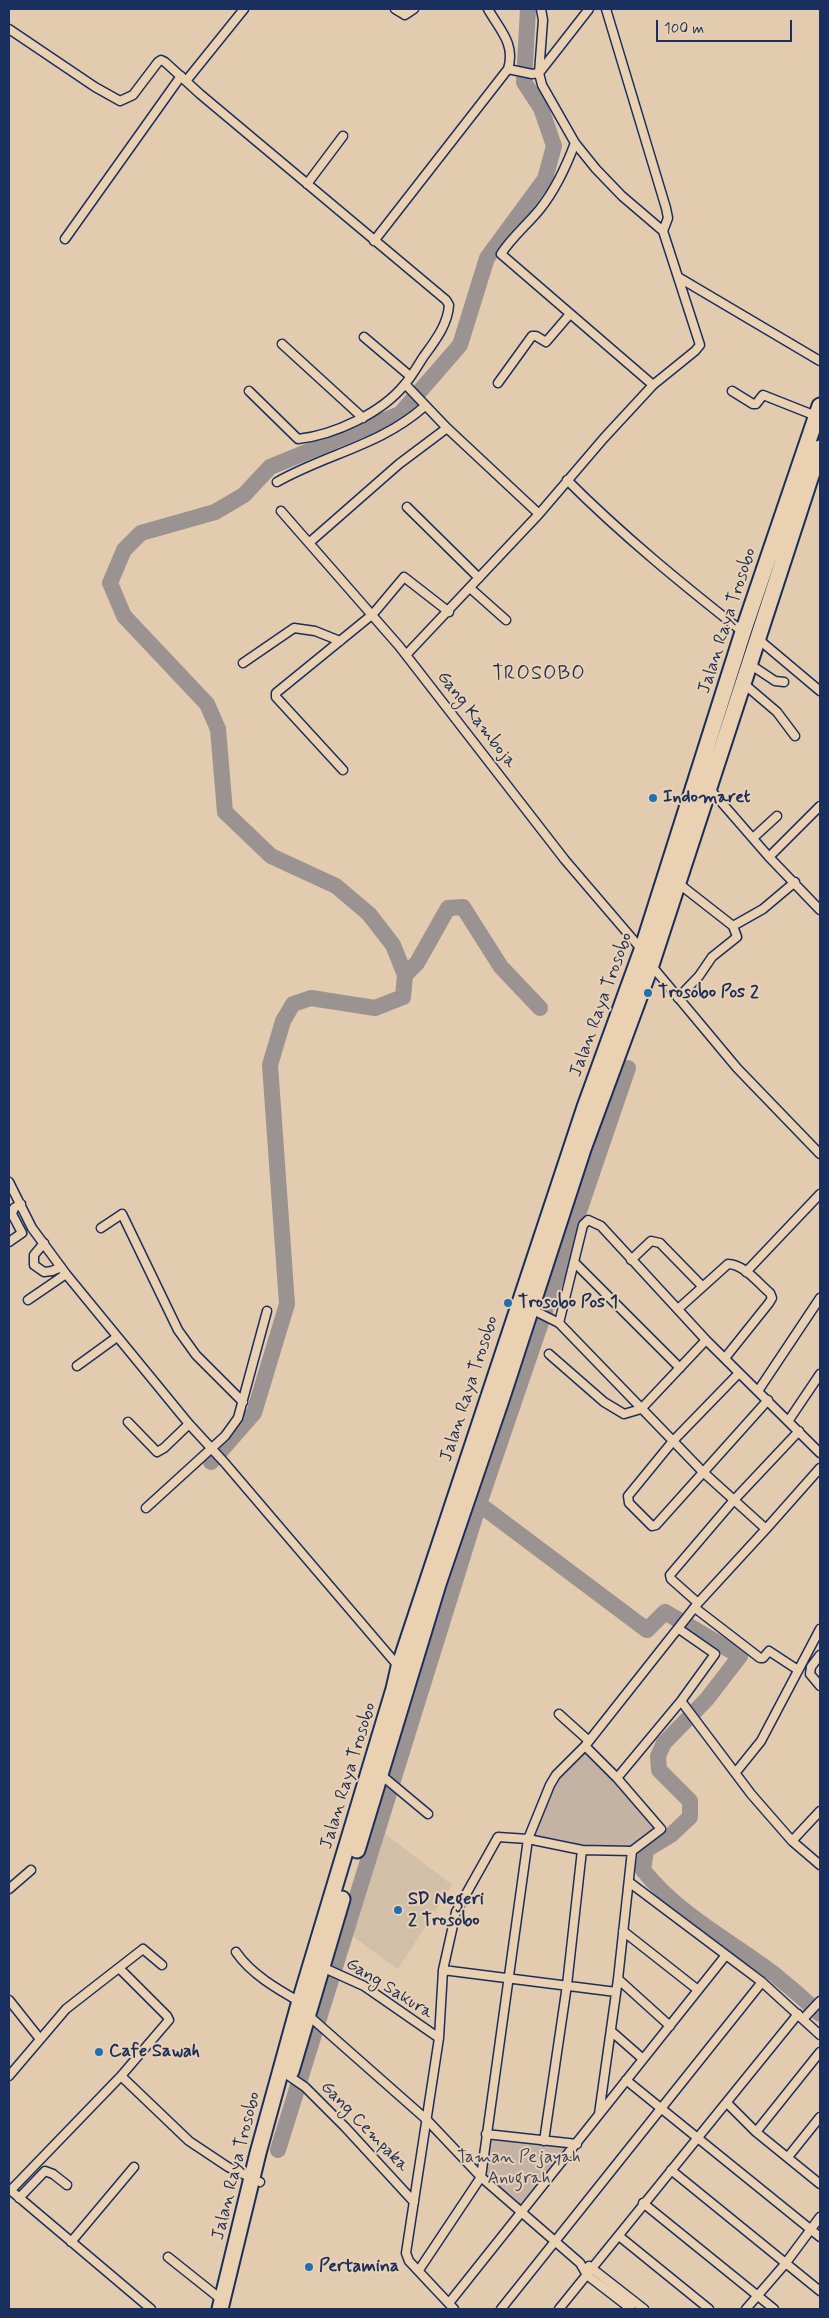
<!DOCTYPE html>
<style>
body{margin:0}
#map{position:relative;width:829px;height:2318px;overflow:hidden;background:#e2cbaf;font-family:Mynerve,sans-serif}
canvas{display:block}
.frame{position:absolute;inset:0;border:10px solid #1b2f5e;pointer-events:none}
.scale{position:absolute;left:656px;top:20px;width:136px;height:22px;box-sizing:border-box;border:2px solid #1b2f5e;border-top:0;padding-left:6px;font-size:15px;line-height:18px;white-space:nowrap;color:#1b2f5e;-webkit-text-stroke:4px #ead1b2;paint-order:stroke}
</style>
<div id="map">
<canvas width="829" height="2318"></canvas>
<div class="frame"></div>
<div class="scale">100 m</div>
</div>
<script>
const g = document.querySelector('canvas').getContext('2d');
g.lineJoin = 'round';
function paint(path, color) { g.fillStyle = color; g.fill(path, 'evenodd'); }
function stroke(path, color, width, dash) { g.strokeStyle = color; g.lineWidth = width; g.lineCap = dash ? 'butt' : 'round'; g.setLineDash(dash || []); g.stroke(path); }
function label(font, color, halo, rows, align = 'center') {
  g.font = font + ' Mynerve,sans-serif'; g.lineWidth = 4; g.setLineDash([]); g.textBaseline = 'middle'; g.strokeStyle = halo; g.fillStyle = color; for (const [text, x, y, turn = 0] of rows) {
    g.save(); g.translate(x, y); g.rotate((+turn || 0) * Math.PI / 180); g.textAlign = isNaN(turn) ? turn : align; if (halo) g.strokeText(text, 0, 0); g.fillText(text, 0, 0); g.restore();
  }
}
const built = new Path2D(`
 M384 1833 452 1885 398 1969 351 1935Z`);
const green = new Path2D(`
 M585 1748 660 1829 630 1850 582 1846 531 1837 557 1777Z
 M486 2134 577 2144 522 2211 481 2177Z`);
const river = new Path2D(`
 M405 975 417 963 448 908 463 907 501 967 540 1008
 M211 1462 254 1413 287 1304 270 1065 283 1021 293 1004 311 998 375 1008 403 997 405 975 393 945 369 914 336 886 271 856 225 812 218 729 207 704 124 616 110 583 124 550 141 533 215 512 244 495 270 467 400 414 460 345 487 258 545 179 554 146 541 108 524 82 528 9
 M479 1504 647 1630 665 1612 740 1656 707 1699 664 1743 658 1756 659 1770 690 1801V1817L671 1835 646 1850 643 1870C679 1915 729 1940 774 1974 790 1987 805 2000 820 2014
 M278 2150 479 1504 628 1068`);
const street = new Path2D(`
 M395 9 405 15 414 9
 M606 9 666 208 668 218 663 231
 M9 29 95 87 120 101 133 95 158 62 161 60 165 62 200 94 446 300 449 305C448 324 435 341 424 356 418 365 412 376 405 384 382 413 334 435 298 439L249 391
 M508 69 532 74 539 73 589 9
 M186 81 244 9
 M575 143C566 167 556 189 540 209 527 225 512 237 501 254L653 385
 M307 184 343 136
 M65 239 181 76
 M374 241 508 69C516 44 499 29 488 9
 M678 277 820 361
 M364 337 410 376
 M282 344 363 418
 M498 383 532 336H536L546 342 570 314
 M405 384 447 428 539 514
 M732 391 753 404H756L763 395 816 416
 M567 480C622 535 682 584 743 632
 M277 482C328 453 380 446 425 406
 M407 507 479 578
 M281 511 399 646 565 860 642 950
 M310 542 399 464 447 428
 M470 588 506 620
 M757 638 820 691
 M406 655 539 514 604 438 653 385 695 351 700 345 663 231 622 196 596 169 575 143 542 85 539 73 543 20 541 9
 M243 663 294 628 315 631 340 641
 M748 663 775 681 784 682
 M743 683 777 712 795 736
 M343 770 276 697V693L373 614 404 577 449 612
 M709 788 769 857 820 910
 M753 838 777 816
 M769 857 820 806
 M678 883 733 926 763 909 795 882
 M651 965 737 1068 820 1154
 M678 998 699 976 712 957 737 937 733 926
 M9 1182 32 1228 66 1274 189 1424 224 1462 399 1667
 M101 1228 122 1214 178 1330 196 1355 243 1402
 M9 1242 22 1233 12 1214 14 1208 21 1204
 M44 1243 34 1255V1265L44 1272 52 1271 61 1267
 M631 1260 651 1241 660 1243 702 1286
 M574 1262 680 1368
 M746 1272 820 1194
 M28 1300 66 1274
 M678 1309 728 1264C744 1264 759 1284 770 1293L772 1298 769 1303 725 1358
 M559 1323 583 1225 588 1220 601 1226 706 1340 820 1453
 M549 1354 604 1402 624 1414 641 1409 706 1340
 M77 1366 117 1337
 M739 1373 673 1441 628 1496 629 1503 652 1526 656 1525 768 1400
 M758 1391 820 1298
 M789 1420 820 1374
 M128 1422 157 1452 164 1448 189 1424
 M146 1508 225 1436 238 1418 267 1311
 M766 1529 820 1468
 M698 1603 671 1579 670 1575 734 1500 799 1431
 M695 1608 760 1658H763L769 1651 798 1670
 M820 1655 811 1667 810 1674 820 1686
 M681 1701 751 1794 792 1841 820 1865
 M559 1714 589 1741
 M736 1772 761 1741 820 1629
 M380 1774 428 1814
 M617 1778 681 1701 715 1654 679 1629
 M792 1841 820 1811
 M629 1882 762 1982 820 2035
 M9 1889 31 1870
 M623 1931 698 1990
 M236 1952C251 1974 277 1989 300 2002
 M322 1967 364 1986 439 2038
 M443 1970 616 1992
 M618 1979 670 2026
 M9 2000 40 2039
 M308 2015 427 2120 481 2177 580 2263 587 2275 631 2309
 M804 2018 820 2001
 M611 2031 643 2059
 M9 2076 66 2009 143 1949 162 1965
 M121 2076 189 2141 228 2167 260 2182
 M289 2076 305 2087 345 2127 414 2202
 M626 2080 820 2237
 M727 2103 756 2132 820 2184
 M599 2114 618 1979 632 1851
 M756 2132 820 2052
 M486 2134 577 2144
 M544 2141 567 1985 582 1850
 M788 2157 820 2117
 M671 2170 820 2291
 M9 2189 151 2309
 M10 2191 121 2076 169 2020 167 2016 120 1969
 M19 2198 45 2171 53 2174 67 2185
 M643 2203 774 2309
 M619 2236 709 2309
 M71 2242 134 2167
 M168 2257 222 2300
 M589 2266 644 2309
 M419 2270 481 2177 528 1839 550 1785 556 1775 585 1746 698 1603 766 1529 703 1472 559 1323 531 1309
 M449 2303 726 1955
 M454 2309 409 2261 406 2253 439 2038 443 1970 456 1912 498 1837 528 1839 582 1850 632 1851 661 1829 617 1778 585 1746
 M501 2309 762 1982
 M559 2309 798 2014
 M746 2309 785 2264 820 2217`);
const highway = new Path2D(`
 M357 1850 438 1584 502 1397 583 1149 651 965 820 448
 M291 2071 342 1899
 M220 2309 258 2153 298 2008 394 1689 399 1667 585 1107 642 950 743 632 820 406`);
const markers = [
 [653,798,5,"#1f6fb2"],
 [648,993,5,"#1f6fb2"],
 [508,1303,5,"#1f6fb2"],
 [398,1910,5,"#1f6fb2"],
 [99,2052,5,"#1f6fb2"],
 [309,2267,5,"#1f6fb2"]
];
const streetNames = [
 ["Jalan Raya Trosobo",728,621,-72],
 ["Gang Kamboja",476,720,52],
 ["Jalan Raya Trosobo",602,1005,-70],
 ["Jalan Raya Trosobo",470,1389,-72],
 ["Jalan Raya Trosobo",349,1776,-73],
 ["Gang Sakura",389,1989,32],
 ["Gang Cempaka",364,2127,46],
 ["Jalan Raya Trosobo",237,2166,-76]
];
const poiNames = [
 ["Indomaret",663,798],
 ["Trosobo Pos 2",658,993],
 ["Trosobo Pos 1",518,1303],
 ["SD Negeri",408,1900],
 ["2 Trosobo",408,1921],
 ["Cafe Sawah",109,2052],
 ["Pertamina",319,2267]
];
const parkNames = [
 ["Taman Pejayah",519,2158],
 ["Anugrah",519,2179]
];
const quarterNames = [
 ["TROSOBO",539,675]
];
paint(built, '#d2bfa8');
paint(green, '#c4b3a3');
stroke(river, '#9b9292', 16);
stroke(street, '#1b2f5e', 11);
stroke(highway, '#1b2f5e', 19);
stroke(street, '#ead1b2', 8);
stroke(highway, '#ead1b2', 15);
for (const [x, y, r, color] of markers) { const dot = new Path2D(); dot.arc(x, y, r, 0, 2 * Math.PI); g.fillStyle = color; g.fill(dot); stroke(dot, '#ead1b2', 2); }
label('18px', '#1b2f5e', '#ead1b2', streetNames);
label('bold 18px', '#1b2f5e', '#ead1b2', poiNames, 'left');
label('18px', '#344368', '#ead1b2', parkNames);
g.letterSpacing = '1px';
label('20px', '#1b2f5e', '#ead1b2', quarterNames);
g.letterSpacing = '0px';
</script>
